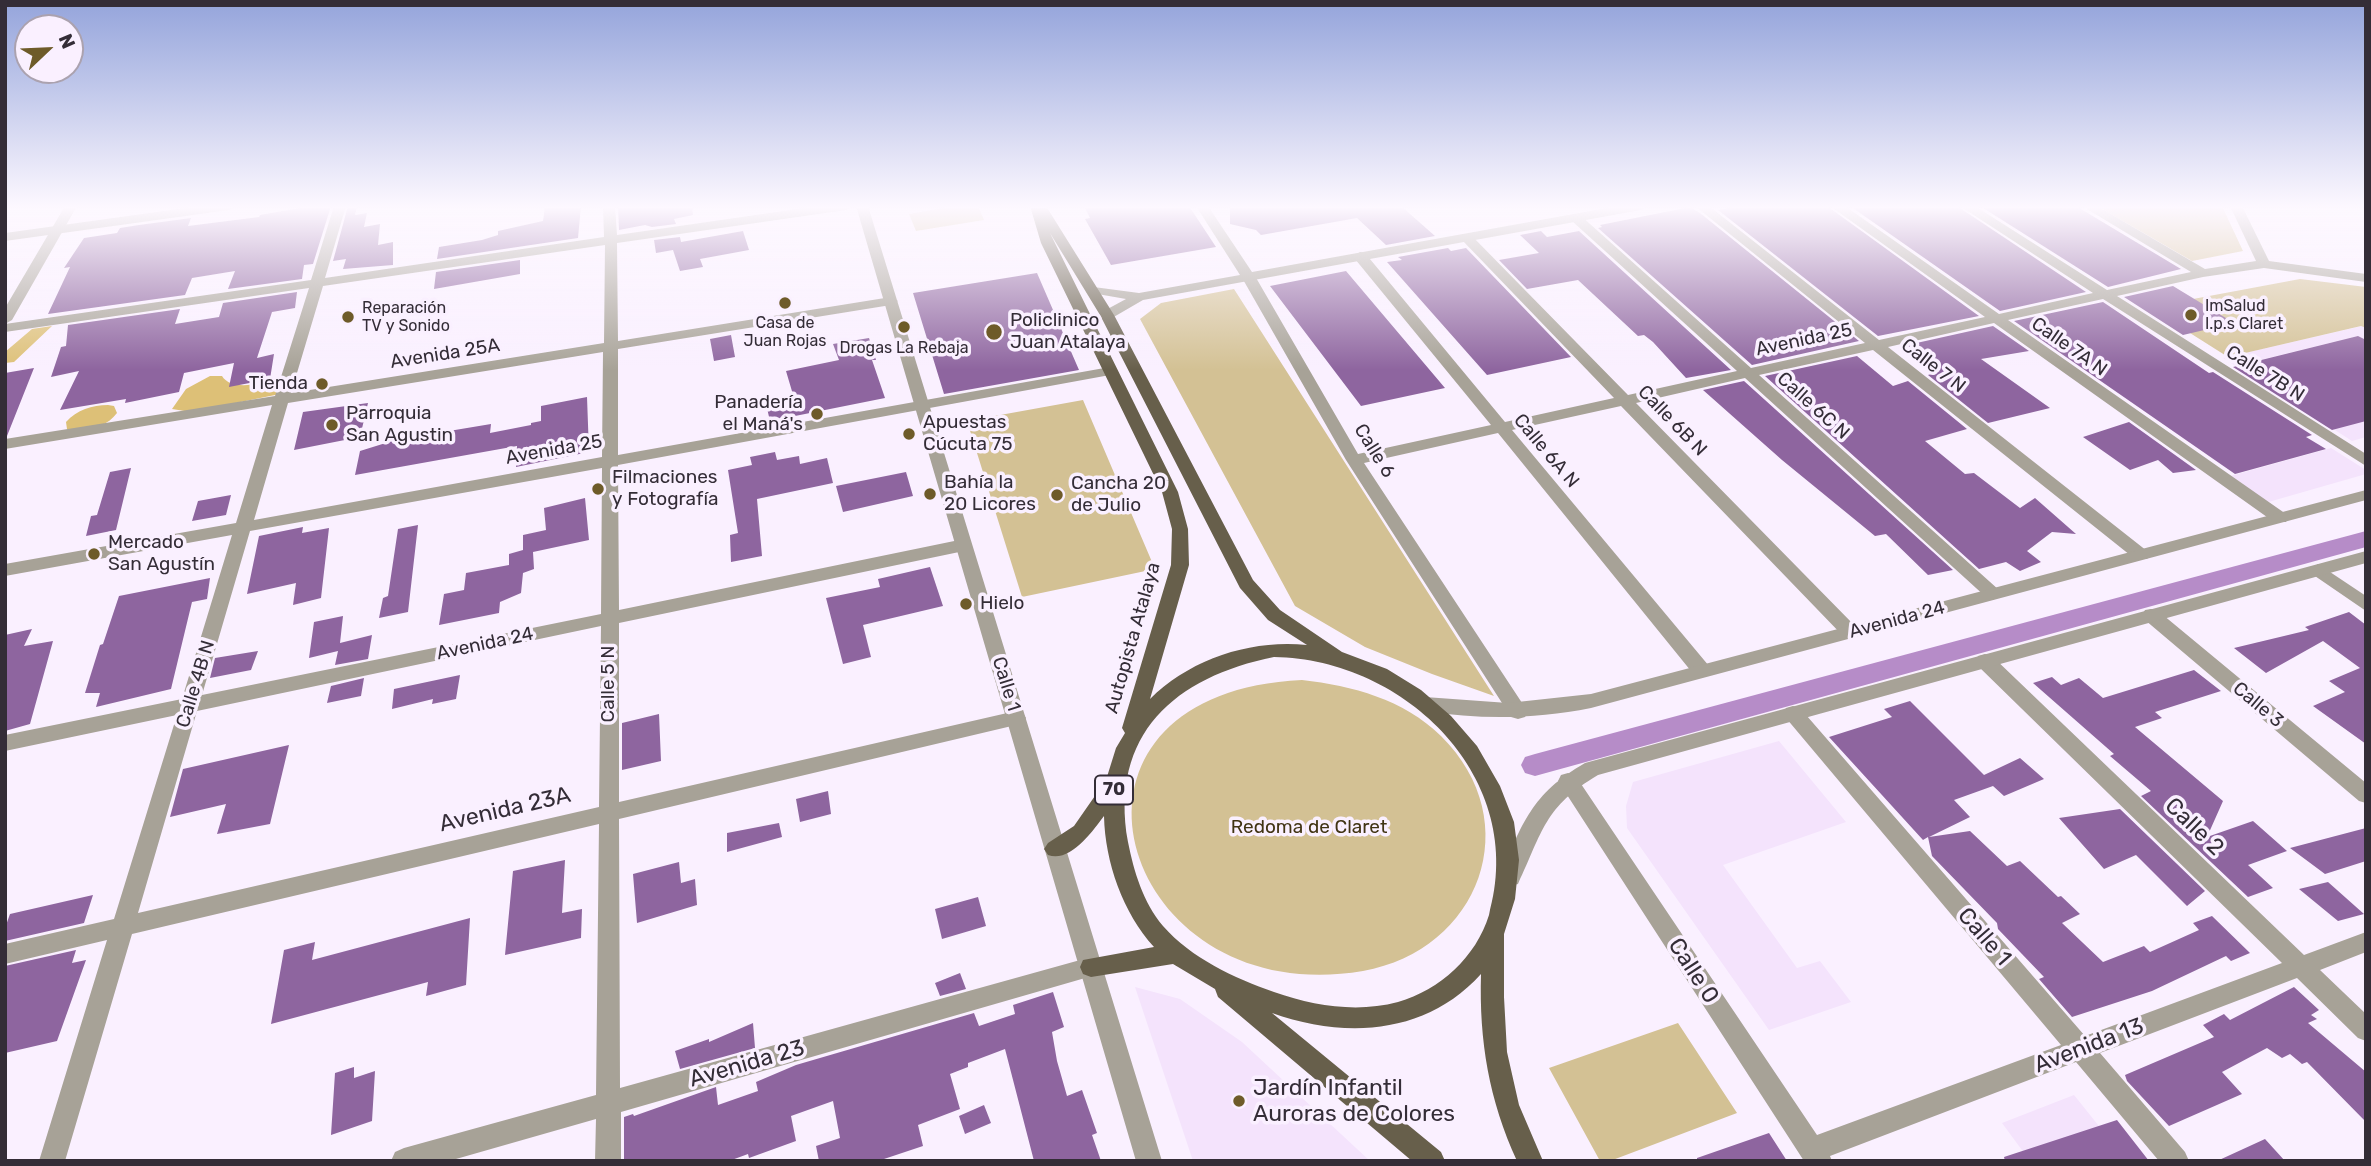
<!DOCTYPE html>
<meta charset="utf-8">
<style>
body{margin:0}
#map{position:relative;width:2371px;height:1166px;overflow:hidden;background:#faf0ff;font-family:Rubik,sans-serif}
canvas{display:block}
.frame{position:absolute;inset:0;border:7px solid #342d37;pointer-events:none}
.north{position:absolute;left:14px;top:14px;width:70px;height:70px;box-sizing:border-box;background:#faf0ff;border:2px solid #aba2af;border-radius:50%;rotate:67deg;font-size:19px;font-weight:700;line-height:28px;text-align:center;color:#342d37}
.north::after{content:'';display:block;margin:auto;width:24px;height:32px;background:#6e5b29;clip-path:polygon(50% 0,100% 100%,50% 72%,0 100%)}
</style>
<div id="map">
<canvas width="2371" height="1166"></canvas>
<div class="frame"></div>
<div class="north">N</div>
</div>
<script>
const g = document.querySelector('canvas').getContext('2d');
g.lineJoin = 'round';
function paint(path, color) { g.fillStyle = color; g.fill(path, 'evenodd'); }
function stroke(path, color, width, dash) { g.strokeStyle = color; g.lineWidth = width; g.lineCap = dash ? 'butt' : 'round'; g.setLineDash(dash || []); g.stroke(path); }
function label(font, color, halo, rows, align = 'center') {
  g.font = font + ' Rubik,sans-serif'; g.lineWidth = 7; g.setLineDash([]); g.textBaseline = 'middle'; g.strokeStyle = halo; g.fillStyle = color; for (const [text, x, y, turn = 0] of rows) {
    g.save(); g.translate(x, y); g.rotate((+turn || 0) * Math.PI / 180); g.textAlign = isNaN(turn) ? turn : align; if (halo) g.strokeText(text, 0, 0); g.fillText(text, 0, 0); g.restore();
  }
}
const built = new Path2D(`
 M2362 326 2366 328V340L2358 336 2252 362 2366 421V437L2352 441 2223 358Z
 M2331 448 2366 470V474L2265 503 2227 477Z
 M1779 741 1846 822 1723 865 1797 968 1820 961 1851 1002 1769 1030 1627 828 1626 806 1633 782Z
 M1135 987 1180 999 1242 1042 1370 1161H1193Z
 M2074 1095 2127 1161H2030L2002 1123Z`);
const green = new Path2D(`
 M955 206H978L984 220 916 231 909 214Z
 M2097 206H2222L2243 251 2192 261Z
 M2300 279 2366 287V328L2361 326 2228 357 2190 333 2193 299Z
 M1234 289 1494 696 1432 674 1365 647 1295 606 1140 319 1161 303Z
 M1083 400 1155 569 1022 597 967 421Z
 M1302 680C1353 686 1403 699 1441 736 1528 822 1480 950 1363 971 1117 1013 1024 693 1302 680Z
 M1678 1023 1737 1113 1610 1161H1600L1549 1068Z`);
const forest = new Path2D(`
 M52 326 14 362 5 363V352L32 329Z
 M210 376H222C232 392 262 383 277 379L280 394 191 412 172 409 186 389Z
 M108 405 114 406 117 413C106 428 84 433 67 429L66 422C77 410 92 405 108 405Z`);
const canal = new Path2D(`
 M2366 531V547L1535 776 1525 773 1521 765 1525 757 1535 754Z`);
const building = new Path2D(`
 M311 206H331L313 264 304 265 302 279 228 289 235 271 192 278 185 295 48 314 70 267 64 268 84 238 117 233 120 228 139 225 191 218 188 226 259 217 260 215Z
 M348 206H357L355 215 367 213 364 227 380 224 378 245 393 242V265L343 269 346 259 333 261Z
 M545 206H581L578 238 437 259 439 247 482 240 498 235V231L543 221Z
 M618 206H692L693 215 674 219 676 224 652 227 645 225 619 230Z
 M1084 206H1189L1216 247 1111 265 1085 219 1090 218Z
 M1230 206H1401L1435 236 1386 245 1357 218 1261 235 1256 230 1230 224Z
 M1739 206H1827L1979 316 1878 336 1718 210Z
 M1850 206H1957L2086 292 2000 311Z
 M1980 206H2076L2181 269 2108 287Z
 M1690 207 1700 213 1859 341 1752 365 1598 228 1602 227 1600 225Z
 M743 231 749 250 700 259 703 267 680 271 673 250 656 253 654 240 680 237 681 242Z
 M1541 231 1547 237 1579 231 1731 370 1686 378 1653 342 1644 335 1638 336 1578 280 1527 289 1499 260 1539 253 1520 235Z
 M1448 248 1451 251 1466 248 1571 357 1487 375 1387 262 1402 260 1398 257Z
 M520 260V274L434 289 436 272Z
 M1346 271 1445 388 1361 406 1270 286Z
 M1037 273 1079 370 944 394 913 293Z
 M2173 286 2234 323 2183 335 2124 297Z
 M297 292 295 308 272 312 257 358 274 354 270 379 229 387 234 363 184 373 179 392 125 403 126 399 60 410 79 371 51 377 61 347 66 346 68 325 180 309 175 324 219 317 223 303Z
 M2103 302 2209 373 2213 372 2312 435 2306 437 2326 449 2235 474 2014 321Z
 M1993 326 2029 351 1981 359 2050 408 1988 423 1928 375 1935 372 1903 346Z
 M731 335 735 357 714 361 710 339Z
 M2358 336 2366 340V421L2332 430 2233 367Z
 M869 338 876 360H872L885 398 770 421 766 404 794 398 786 371 839 360 833 344Z
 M1857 356 1893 386 1908 381 1967 429 1925 441 1965 474 1974 473 2020 508 2035 498 2076 534 2052 532 2027 551 2041 562 2020 571 2006 562 1979 569 1765 376Z
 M34 368 7 436H5V373Z
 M1744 381 1953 570 1928 575 1886 534 1875 536 1782 460 1703 390Z
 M587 397 589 452 516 467 517 446 355 475 360 451 437 427V433L491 424 490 433 531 425V423L541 421V406Z
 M368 403 360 437 294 450 303 412Z
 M2129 422 2196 470 2173 473 2158 460 2130 470 2083 437Z
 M775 452 777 460 799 456 800 464 827 458 833 483 757 499 762 556 731 562 730 535 738 533 728 470 752 465 750 457Z
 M131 468 116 530 86 536 91 516 97 515 110 472Z
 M906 472 913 496 843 512 836 486Z
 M231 495 226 515 192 521 198 501Z
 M585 498 589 540 533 552 534 569 523 573 521 593 500 602 499 613 439 625 444 594 464 590 466 573 509 565V554L523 550V535L546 530 544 508Z
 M418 525 408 612 379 618 383 598 388 596 398 529Z
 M303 527 302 533 329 528 321 598 293 605 296 583 247 594 259 536Z
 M930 567 943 606 863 625 871 657 843 664 826 598 880 587 878 579Z
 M210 578 207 599 192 602 171 689 96 707 100 693H85L100 645 103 644 119 596Z
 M2349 612 2366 625V744L2313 706 2345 692 2329 681 2360 668 2323 641 2266 673 2234 648 2309 630 2305 627Z
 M343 616 340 643 372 635 368 659 335 665 338 651 309 658 314 622Z
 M32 629 24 646 53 641 30 724 5 731V635Z
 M258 651 251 670 210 678 215 658Z
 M2194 670 2221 691 2155 712 2162 718 2135 727 2223 801 2207 837 2253 821 2287 851 2248 865 2273 888 2248 897 2141 796 2151 791 2110 756 2114 754 2033 683 2052 677 2061 685 2079 678 2103 698Z
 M460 675 456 699 432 704 433 699 392 709 394 689Z
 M364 678 361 696 327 703 331 686Z
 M1910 701 1984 775 2020 758 2044 779 2004 796 1993 786 1954 800 1970 817 1929 837 1970 831 2007 866 2020 861 2058 897 2061 896 2080 914 2062 923 2103 962 2144 946 2150 952 2199 930 2193 923 2212 916 2250 953 2231 961 2226 956 2152 991 2072 1017 2039 979 2044 977 1998 929 1997 923 1932 856 1928 837 1923 840 1829 737 1892 717 1884 709Z
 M659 714 661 761 622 770V723Z
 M289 745 270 824 217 834 226 804 170 817 183 769Z
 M828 791 831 814 800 822 796 799Z
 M2120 809 2205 891 2187 906 2136 855 2104 869 2059 818Z
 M779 823 782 837 727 852V833Z
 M2366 828V861L2325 874 2290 848Z
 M565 860 562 913 582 909 581 938 505 955 513 871Z
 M679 862 681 883 695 879 697 905 637 923 633 874Z
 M2328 882 2364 914 2338 921 2299 889Z
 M93 895 84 923 5 941V928L10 914Z
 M978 897 986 926 942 939 935 909Z
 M470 918 466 985 426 996 428 982 271 1024 284 950 315 942 312 960Z
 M76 950 72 963 86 960 57 1041 5 1053V966Z
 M960 973 966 989 940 996 935 983Z
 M2294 987 2319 1010 2311 1015 2317 1019 2308 1023 2366 1072V1122L2307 1062 2302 1064 2290 1054 2282 1058 2267 1048 2222 1072 2242 1094 2169 1126 2127 1081 2125 1075 2214 1037 2203 1025 2224 1014 2230 1020Z
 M1053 992 1064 1027 1052 1032 1057 1061 1067 1096 1082 1090 1097 1133 1092 1135 1101 1161H1034L1005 1049 968 1063V1067L950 1074 960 1109 918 1125 923 1146 878 1161H819L816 1146 840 1138 833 1101 791 1116 796 1141 749 1158 748 1154 729 1161H624V1117L633 1114 634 1116 716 1087 718 1105 758 1091 756 1082 796 1065 974 1013 979 1026 1015 1014 1013 1005Z
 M753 1023 755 1048 680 1069 675 1051 709 1039V1042Z
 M354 1067V1078L375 1071 372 1121 331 1135 335 1073Z
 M984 1105 991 1123 965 1134 959 1116Z
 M2117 1120 2149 1161H2005L2004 1157Z
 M1769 1133 1787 1161H1697V1158Z
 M2265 1139 2285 1161H2217Z`);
const minor = new Path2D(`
 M200 206H235L229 210 5 241V233Z
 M334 206H346L325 278 604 237 603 206H615L617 235 818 206H852L846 210 617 243 618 341 891 297 898 301 891 305 618 349V455L1110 367 1115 368 1117 371 1115 374 1110 375 618 465 619 610 964 539 972 545 964 551 619 623V802L1016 711 1023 713 1026 718 1023 723 1016 725 619 819 620 1088 1091 957 1099 960 1102 967 1099 974 621 1112V1161H595L596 1119 449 1161H391L395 1152 404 1148 596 1095 599 824 132 934 65 1161H39L107 940 5 964V944L114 919 177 715 5 751V735L182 699 232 535 5 576V564L236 523 272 405 5 449V439L275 396 309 288 5 332V324L311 280ZM605 245 604 343 291 393 323 286ZM603 352 602 457 254 520 288 403ZM602 468 601 614 202 695 250 531ZM601 626 599 807 138 913 197 711Z
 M1695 206H1709L1879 340 1985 317 1830 206H1845L1999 314 2093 293 1960 206H1975L2107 290 2191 272 2082 206H2097L2205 269 2256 261 2230 206H2242L2269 261 2366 274V282L2264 268 2203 277 2117 296 2366 454V466L2103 299 2008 320 2286 514 2288 518 2286 522H2274L1994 323 1888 347 2147 551 2150 555 2147 559H2135L1873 350 1759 375 1999 590 2002 594 1993 600 1987 598 1745 378 1636 403 1856 627 1859 632 1856 637H1844L1621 406 1512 430 1709 666 1711 671 1709 676H1695L1498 433 1364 463 1528 712 1525 717 1518 719 1511 717 1346 460 1241 276 1248 272 1255 276 1358 454 1491 425 1355 259 1354 256 1360 252 1365 253 1505 422 1614 398 1462 240V234H1470L1628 395 1737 371 1572 221V215H1580L1751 368 1865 343Z
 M2318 564 2366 596V611L2312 574 2309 570Z
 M2151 609 2157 610 2366 783V803L2359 801 2145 620 2142 615 2145 610Z
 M1985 654 1992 656 2304 955 2366 932V952L2320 970 2366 1014V1041L2358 1038 2297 978 2100 1053 2185 1152 2189 1161H2159L2076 1062 1830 1156 1832 1161H1804L1558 781 1561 775 1568 773 1575 775 1817 1135 2061 1045 1786 718 1783 713 1786 708 1793 706 1800 708 2085 1036 2282 963 1978 666 1976 661 1978 656Z`);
const tertiary = new Path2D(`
 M65 206H77L12 320 5 324V308Z
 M856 206H868L1162 1161H1136Z
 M1196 206H1208L1252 272 1618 206H1647L1641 210 1143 300 1112 318H1102V312L1126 299 1086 292V286L1139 293 1240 275Z
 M2366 490V500L1591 708C1535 719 1482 720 1425 711L1418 709 1415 704 1418 699 1425 697 1508 703 1591 694Z
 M2366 551V563L1598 775C1544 807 1543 831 1518 884L1510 886 1502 884 1499 877C1523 823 1531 794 1585 763Z`);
const primary = new Path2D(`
 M1030 206H1046L1114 315 1253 580 1280 610 1342 652 1387 669 1421 690 1451 716 1477 746 1500 786 1514 822 1519 860 1515 899 1504 934V997L1507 1052 1519 1105 1543 1161H1517C1489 1100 1479 1041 1481 974 1426 1035 1345 1039 1272 1013L1441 1152 1445 1161H1412L1218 997 1215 989 1173 964 1091 977 1083 974 1080 967 1083 960 1154 947C1123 913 1105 862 1104 816 1092 832 1070 863 1048 855L1044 849 1048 843 1074 826 1106 780 1116 748 1125 733 1122 728 1171 565 1172 529 1162 492 1041 243ZM1050 233 1100 315 1240 588 1268 620 1307 645C1251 639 1190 659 1150 699L1189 565 1188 529 1178 492ZM1274 657C1406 659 1529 779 1489 915 1476 957 1440 990 1398 1002 1357 1013 1314 1006 1274 992 1234 978 1191 958 1163 926 1143 902 1134 872 1128 842 1109 734 1175 677 1274 657Z`);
const markers = [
 [785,303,7,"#6e5b29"],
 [2191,315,7,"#6e5b29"],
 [348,317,7,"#6e5b29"],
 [904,327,7,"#6e5b29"],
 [994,332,9,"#6e5b29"],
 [322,384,7,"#6e5b29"],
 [817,414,7,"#6e5b29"],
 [332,425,7,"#6e5b29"],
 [909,434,7,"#6e5b29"],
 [598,489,7,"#6e5b29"],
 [930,494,7,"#6e5b29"],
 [1057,495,7,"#6e5b29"],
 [94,554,7,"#6e5b29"],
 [966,604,7,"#6e5b29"],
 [1239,1101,7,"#6e5b29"]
];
const farPoinames = [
 ["ImSalud",2205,306],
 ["I.p.s Claret",2205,324],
 ["Reparación",362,308],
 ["TV y Sonido",362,326],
 ["Casa de",785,323,"center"],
 ["Juan Rojas",785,341,"center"],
 ["Drogas La Rebaja",904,348,"center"]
];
const shields = [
 [1114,790,38]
];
const shieldNames = [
 ["70",1114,790]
];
const poiNames = [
 ["Policlinico",1010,321],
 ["Juan Atalaya",1010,343],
 ["Tienda",308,384,"right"],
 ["Panadería",803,403,"right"],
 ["el Maná's",803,425,"right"],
 ["Parroquia",346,414],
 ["San Agustin",346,436],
 ["Apuestas",923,423],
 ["Cúcuta 75",923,445],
 ["Filmaciones",612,478],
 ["y Fotografía",612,500],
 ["Bahía la",944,483],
 ["20 Licores",944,505],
 ["Cancha 20",1071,484],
 ["de Julio",1071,506],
 ["Mercado",108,543],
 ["San Agustín",108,565],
 ["Hielo",980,604]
];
const streetNames = [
 ["Avenida 25",1804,340,-12],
 ["Calle 7A N",2069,347,35],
 ["Avenida 25A",445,354,-9],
 ["Calle 7 N",1933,366,38],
 ["Calle 7B N",2265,374,32],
 ["Calle 6C N",1813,406,42],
 ["Calle 6B N",1672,421,46],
 ["Avenida 25",554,450,-10],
 ["Calle 6",1374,451,58],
 ["Calle 6A N",1546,451,50],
 ["Avenida 24",1897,620,-15],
 ["Autopista Atalaya",1133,638,-74],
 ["Avenida 24",485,644,-12],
 ["Calle 4B N",196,684,-73],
 ["Calle 5 N",609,684,-90],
 ["Calle 1",1006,684,73],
 ["Calle 3",2258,705,40]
];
const parkNames = [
 ["Redoma de Claret",1309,828]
];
const nearStreetnames = [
 ["Avenida 23A",505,810,-13],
 ["Calle 2",2194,827,44],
 ["Calle 1",1984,937,49],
 ["Calle 0",1693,971,57],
 ["Avenida 13",2089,1046,-21],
 ["Avenida 23",747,1064,-16]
];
const nearPoinames = [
 ["Jardín Infantil",1253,1088],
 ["Auroras de Colores",1253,1114]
];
paint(built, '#f4e3fc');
paint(green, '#d3c194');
paint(forest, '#ddc077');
paint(canal, '#b68cc8');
paint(building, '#8e659f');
paint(minor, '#a7a297');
paint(tertiary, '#a7a297');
paint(primary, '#675f4b');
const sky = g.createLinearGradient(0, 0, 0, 370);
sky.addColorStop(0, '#94a4db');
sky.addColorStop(0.56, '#fdf8ff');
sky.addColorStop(1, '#fdf8ff00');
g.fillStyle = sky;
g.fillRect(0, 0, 2371, 370);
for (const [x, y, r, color] of markers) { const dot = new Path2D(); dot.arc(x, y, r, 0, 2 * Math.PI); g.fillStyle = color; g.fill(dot); stroke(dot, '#faf0ff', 2.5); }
label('16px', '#342d37', '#faf0ff', farPoinames, 'left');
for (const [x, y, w] of shields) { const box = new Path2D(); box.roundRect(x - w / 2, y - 14.5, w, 29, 5); g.fillStyle = '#faf0ff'; g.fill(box); stroke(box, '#342d37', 2); }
label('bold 18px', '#342d37', null, shieldNames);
label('19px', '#342d37', '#faf0ff', poiNames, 'left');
label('19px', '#342d37', '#faf0ff', streetNames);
label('19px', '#413414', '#faf0ff', parkNames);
label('23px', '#342d37', '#faf0ff', nearStreetnames);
label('23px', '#342d37', '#faf0ff', nearPoinames, 'left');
</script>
